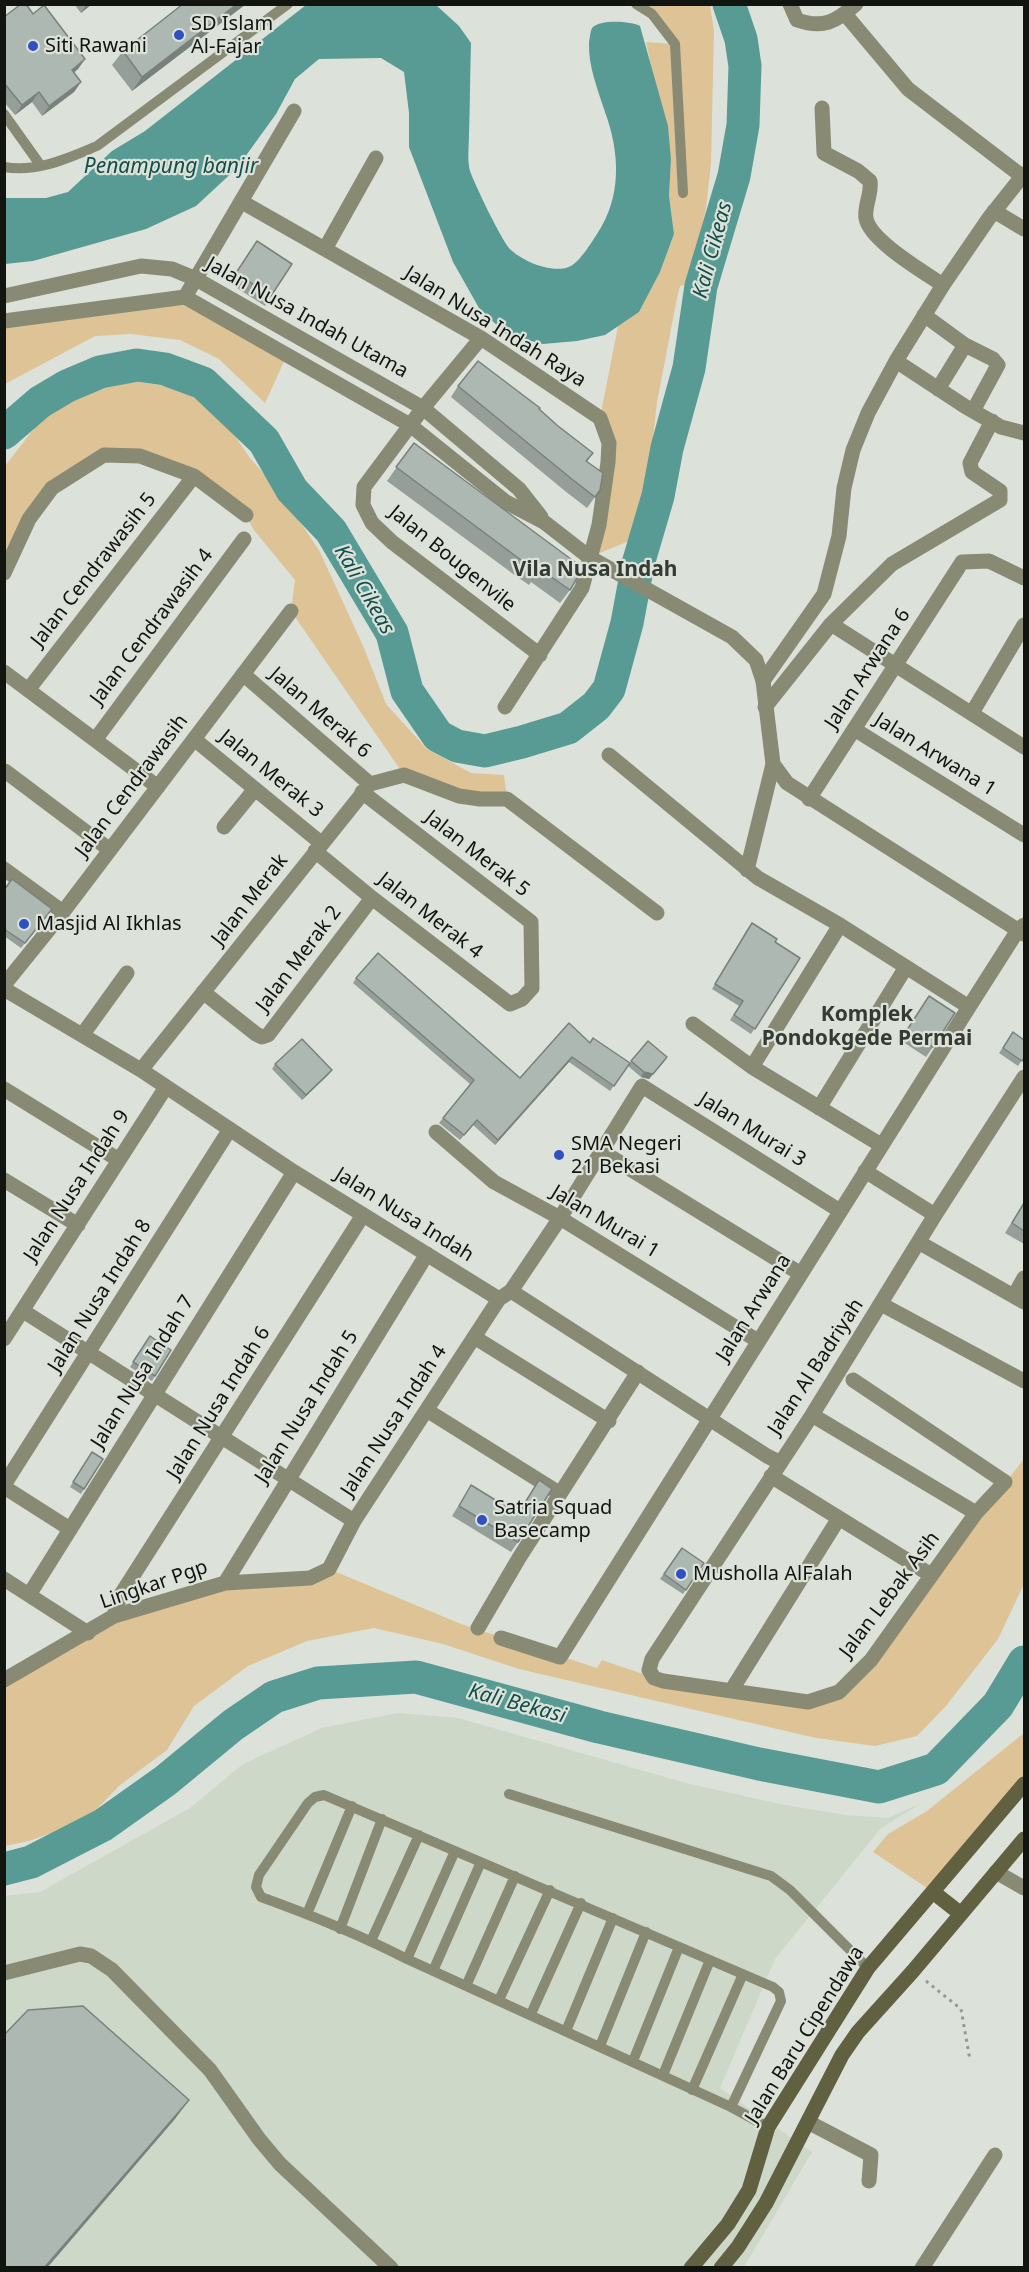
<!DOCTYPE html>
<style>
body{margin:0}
#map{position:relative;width:1029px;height:2272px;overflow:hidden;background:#dce2d9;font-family:"Noto Sans",sans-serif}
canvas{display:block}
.frame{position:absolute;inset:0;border:6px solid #121410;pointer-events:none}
</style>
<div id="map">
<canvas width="1029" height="2272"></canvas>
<div class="frame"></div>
</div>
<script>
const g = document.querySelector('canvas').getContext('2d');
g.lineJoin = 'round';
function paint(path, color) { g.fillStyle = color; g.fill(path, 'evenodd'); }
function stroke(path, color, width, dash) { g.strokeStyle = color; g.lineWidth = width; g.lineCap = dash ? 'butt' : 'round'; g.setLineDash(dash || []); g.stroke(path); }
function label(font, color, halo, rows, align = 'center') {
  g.font = font + ' "Noto Sans",sans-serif'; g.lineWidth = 4.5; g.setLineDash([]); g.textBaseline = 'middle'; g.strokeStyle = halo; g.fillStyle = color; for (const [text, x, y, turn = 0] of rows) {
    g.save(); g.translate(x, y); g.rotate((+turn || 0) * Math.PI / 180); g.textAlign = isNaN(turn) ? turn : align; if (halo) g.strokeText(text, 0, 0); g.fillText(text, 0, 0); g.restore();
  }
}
const built = new Path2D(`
 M398 1713 458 1718 686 1783 785 1805 845 1815 888 1818 922 1803 881 1828 775 1959 720 2088 812 2152 744 2267H5L4 1896 40 1892 190 1808 243 1764 322 1728Z`);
const green = new Path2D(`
 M636 5H710L714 31 711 163 706 208 689 284 680 286 677 298 657 402 648 486 634 539 590 557 608 462 600 418 618 326 639 312 660 272 674 234 669 196 671 160 646 42 674 44Z
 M185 297 287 355 265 403 219 359 180 340 131 334 95 336 5 384 4 321Z
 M135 381 181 389 221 416 250 458 284 497 320 552 364 648 386 704 427 749 471 773 504 775 507 799H480L404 775 291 611 295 580 253 529 246 515 194 476 104 455 52 488 5 573V466L43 417 89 392Z
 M1024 1459V1584L998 1639 946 1706 917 1736 875 1746 816 1738 519 1669 443 1644 374 1628 307 1641 248 1666 194 1706 167 1750 120 1785 85 1821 29 1841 5 1846V1680L114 1616 225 1583 329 1569 461 1624 597 1668 602 1660 663 1681 808 1702 839 1692Z
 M1024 1733V1784L933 1892 873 1852 888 1834 927 1811Z`);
const water = new Path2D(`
 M306 5H436L459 26 471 43C470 74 470 104 469 134 469 145 467 160 470 171 474 183 501 239 509 248 521 261 554 275 571 266 581 260 591 243 597 234 622 197 620 153 605 112 598 90 588 66 589 42 590 38 590 32 592 28 599 19 631 21 640 26L668 126 671 160 669 196 674 234 660 272 639 312 605 335 577 341 543 344 507 335 479 308 453 262 409 147V113L404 72 381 58 319 59 295 79 276 114 237 168 196 206 146 229 33 261 5 264V198H46L68 192 112 151 145 131Z`);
const river = new Path2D(`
 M4 433 40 402 67 386 100 372 137 365 165 369 203 383 264 441 292 490 331 531 392 633 407 691 438 736 457 746 485 751 522 742 568 728 596 706 609 689 627 623 638 564 658 496 667 448 689 368 701 286 734 176 743 125 745 66 741 39 729 4
 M4 1869 31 1862 103 1825 165 1781 233 1725 274 1697 318 1683 416 1677 599 1727 759 1764 879 1787 936 1769 998 1705 1024 1662`);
const path = new Path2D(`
 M926 1981 961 2009 970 2060`);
const service = new Path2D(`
 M636 4 652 14 675 44 683 193
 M4 114 41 166
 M4 167C37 173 68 158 97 146L288 4
 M509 1794 771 1876 790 1890 868 1968
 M307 1914 352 1806
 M340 1929 382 1819
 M371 1941 419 1835
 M407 1959 455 1851
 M433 1971 481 1862
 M466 1986 515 1876
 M499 2000 550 1890
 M531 2014 581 1903
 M566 2031 613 1918
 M600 2046 646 1932
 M633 2061 679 1947
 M663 2075 710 1960
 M692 2090 743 1974
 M731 2107 781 2001 779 1992 773 1987 324 1795 315 1797 308 1803 259 1875 256 1887 261 1897C311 1915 360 1935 407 1959L731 2107 768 2127`);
const minor = new Path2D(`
 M790 4 797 20C823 29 836 22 856 4
 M845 14 908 89 1023 177
 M822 108 824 153 858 171 870 181C872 194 864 206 866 218 869 240 924 272 943 285
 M242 202 481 338 600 418 609 443 608 462 599 525 582 588 505 707
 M994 211 1024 229
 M325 249 376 158
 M185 297 294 111
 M924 315 965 345 993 359 998 365 973 411
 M481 338 423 408 364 487 363 505 372 523 392 542 540 655
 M896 361 966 407 1001 427 1024 433
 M938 389 965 345
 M4 573 29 519 52 488 104 455 140 456 194 476 246 515
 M831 624 1024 747
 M4 672 158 787
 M243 674 370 784
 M763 681 824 594 839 536 844 488 853 450 868 413 896 361 943 285 989 218 1024 174
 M28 690 194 476
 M765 707 831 624 892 564 1000 500V491L972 472 970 463 992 421
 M972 713 1024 625
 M854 729 1024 835
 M194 739 321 843
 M95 740 244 539
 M609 755 758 878 840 925 969 1007
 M5 771 110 850
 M809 799 962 562 989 561 1024 578
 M224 827 255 789
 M315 851 372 898 510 1004 522 999 532 988 531 922 362 792
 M4 869 63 912
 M747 870 773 764
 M4 985 63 912 291 611
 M4 989 141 1070 294 1172 499 1299 511 1291 767 1456 779 1462
 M203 992 256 1034 262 1037 268 1035 372 898
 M693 1024 752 1067 881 1145
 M83 1034 127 973
 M752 1067 840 925
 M141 1070 370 784 404 775 459 796 480 799H507L657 913
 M4 1089 119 1160
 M819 1108 906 967
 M436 1132 494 1182 560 1218 758 1341
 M601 1151 801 1274
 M865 1171 935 1215
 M4 1180 78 1225
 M920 1243 1024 1302
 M511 1291 560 1218 642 1086 840 1211
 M1014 1296 1024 1278
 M881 1304 1024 1381
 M23 1311 354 1521
 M474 1337 609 1421
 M4 1339 166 1087
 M853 1380 1005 1482 976 1513 871 1660 839 1692 808 1702 663 1681 654 1678 649 1670 652 1659 812 1415 935 1215 1024 1077
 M428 1411 556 1491
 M812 1415 976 1513
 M771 1476 931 1575
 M4 1485 230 1129
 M4 1487 70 1529
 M4 1579 88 1633
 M225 1583 427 1254
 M29 1595 294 1172
 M114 1616 120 1596 363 1215
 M478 1628 519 1558 638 1372
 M501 1638 560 1657 969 1007 1018 930 1024 925
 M4 1680 114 1616 225 1583 310 1578 329 1569 354 1521 499 1299
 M731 1691 839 1518
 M996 1872 1024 1888
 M4 1973 80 1954 91 1956 112 1970 210 2070 259 2139 280 2164 391 2268
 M808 2122 871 2155 869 2181
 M922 2268 995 2155`);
const tertiary = new Path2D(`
 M4 296 141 266 172 269 196 279 423 408 519 489 541 517
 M4 321 185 297 410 425 506 502 544 522 589 557 732 637 756 660 763 681 773 764 787 783 1024 934`);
const secondary = new Path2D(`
 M933 1892 961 1914
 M691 2268 728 2224 749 2190 768 2127 868 1968 1024 1784
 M721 2268 738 2247 766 2203 842 2055 858 2032 913 1971 1024 1839`);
const wall = new Path2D(`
 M74 4H92L81 13Z
 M183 4H246L132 91 112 65 123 51Z
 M33 14 85 59 78 69 74 73 81 82 74 92 42 116 32 102 15 115 4 102V17Z
 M257 241 292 264 265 306 229 283Z
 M458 386 539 409 558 426 593 453 587 462 600 490 587 508 565 491 451 397Z
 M414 443 570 590 560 603 531 582 529 585 516 576 387 481Z
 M4 890 49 914 21 948 4 936Z
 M748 928 775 942 800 958 751 1034 730 1020 739 1006 712 989Z
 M356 978 520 1078 590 1043 630 1063 648 1041 664 1062 649 1079 641 1077 628 1066 610 1091 569 1062 495 1145 473 1125 460 1140 439 1123 470 1084 353 983Z
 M929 996 933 1047 926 1057 900 1040Z
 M1013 1032 1024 1057 1018 1066 999 1053Z
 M275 1064 332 1070 328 1075 302 1100 272 1069Z
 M1024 1202V1244L1005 1233Z
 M150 1336 171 1350 152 1381 130 1367Z
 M92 1452 103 1459 81 1494 70 1487Z
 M539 1480 518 1542 511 1552 452 1516 471 1485 518 1514Z
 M682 1548 704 1563 683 1594 660 1579Z`);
const shadedWall = new Path2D(`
 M87 4H92L81 13Z
 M237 4H246L132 91 142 77Z
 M85 59 78 69 65 79 72 70Z
 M81 82 74 92 42 116 49 106Z
 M39 92 32 102 15 115 22 105Z
 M572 1057 569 1062 495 1145 498 1140Z
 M667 1057 649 1079 641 1077 644 1072Z
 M332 1070 328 1075 302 1100 306 1095Z
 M189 2100 175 2119 47 2268H44Z`);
const building = new Path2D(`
 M21 4H26L33 14 44 5 85 59 72 70 81 82 49 106 39 92 22 105 4 83V17Z
 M183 4H237L142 77 123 51Z
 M257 241 292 264 271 296 236 273Z
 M478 361 540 408 539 409 558 426 593 453 586 461 603 473 600 490 595 497 573 480 458 386Z
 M414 443 583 568 570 590 540 569 538 572 525 563 396 467Z
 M12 879 52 909 25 943 4 929V890Z
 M752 923 777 939 775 942 800 958 755 1029 734 1015 743 1001 715 984Z
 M378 953 520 1078 569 1023 590 1043 593 1038 630 1063 614 1086 572 1057 498 1140 477 1120 464 1135 443 1118 474 1080 356 978Z
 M929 996 955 1013 933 1047 907 1030Z
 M1013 1032 1024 1040V1057L1022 1061 1003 1048Z
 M302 1039 332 1070 306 1095 275 1064Z
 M648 1041 667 1057 653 1074 644 1072 631 1061Z
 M1024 1203V1231L1012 1223Z
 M150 1336 171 1350 155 1376 133 1362Z
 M92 1452 103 1459 84 1489 73 1482Z
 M539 1480 552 1489 518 1542 459 1506 471 1485 518 1514Z
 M682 1548 704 1563 686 1590 664 1574Z
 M83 2006 189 2100 44 2268H4V2035L28 2010Z`);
const markers = [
 [179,35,6,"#2f50c0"],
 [33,46,6,"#2f50c0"],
 [24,924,6,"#2f50c0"],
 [559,1155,6,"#2f50c0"],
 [482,1520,6,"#2f50c0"],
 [681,1574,6,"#2f50c0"]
];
const poiNames = [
 ["SD Islam",191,24],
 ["Al-Fajar",191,47],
 ["Siti Rawani",45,46],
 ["Masjid Al Ikhlas",36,924],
 ["SMA Negeri",571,1144],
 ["21 Bekasi",571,1167],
 ["Satria Squad",494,1508],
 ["Basecamp",494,1531],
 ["Musholla AlFalah",693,1574]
];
const streetNames = [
 ["Jalan Nusa Indah Utama",307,318,29],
 ["Jalan Nusa Indah Raya",495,327,32],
 ["Jalan Bougenvile",452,559,39],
 ["Jalan Cendrawasih 5",94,570,-52],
 ["Jalan Cendrawasih 4",152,627,-53],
 ["Jalan Arwana 6",868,669,-57],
 ["Jalan Merak 6",320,713,41],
 ["Jalan Arwana 1",935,755,32],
 ["Jalan Merak 3",271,774,39],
 ["Jalan Cendrawasih",132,786,-53],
 ["Jalan Merak 5",477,854,38],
 ["Jalan Merak",250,900,-52],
 ["Jalan Merak 4",430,916,38],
 ["Jalan Merak 2",299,959,-53],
 ["Jalan Murai 3",752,1130,32],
 ["Jalan Nusa Indah 9",77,1186,-57],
 ["Jalan Nusa Indah",404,1215,32],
 ["Jalan Murai 1",605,1222,31],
 ["Jalan Nusa Indah 8",100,1296,-58],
 ["Jalan Arwana",754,1308,-58],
 ["Jalan Al Badriyah",816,1367,-57],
 ["Jalan Nusa Indah 7",143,1372,-58],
 ["Jalan Nusa Indah 6",219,1403,-58],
 ["Jalan Nusa Indah 5",307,1407,-58],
 ["Jalan Nusa Indah 4",394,1421,-57],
 ["Lingkar Pgp",154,1585,-19],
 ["Jalan Lebak Asih",890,1595,-53],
 ["Jalan Baru Cipendawa",805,2035,-58]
];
const waterNames = [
 ["Penampung banjir",171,167],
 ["Kali Cikeas",713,250,-75],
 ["Kali Cikeas",364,590,60],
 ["Kali Bekasi",517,1704,15]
];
const neighbourhoodNames = [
 ["Vila Nusa Indah",595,570],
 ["Komplek",867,1015],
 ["Pondokgede Permai",867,1039]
];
paint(built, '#cdd8c8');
paint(green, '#ddc395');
paint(water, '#579b94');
stroke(river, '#579b94', 33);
stroke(path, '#949991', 3, [3, 4.5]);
stroke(service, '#898a74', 10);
stroke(minor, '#898a74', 15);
stroke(tertiary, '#898a74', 15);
stroke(secondary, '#616141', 15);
paint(wall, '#959e99');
paint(shadedWall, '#79817d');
paint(building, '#adb8b2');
stroke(building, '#79817d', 1.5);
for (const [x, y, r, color] of markers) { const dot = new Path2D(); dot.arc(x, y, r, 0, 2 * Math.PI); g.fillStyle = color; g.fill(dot); stroke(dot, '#dce2d9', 2); }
label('20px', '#121410', '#dce2d9', poiNames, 'left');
label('20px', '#121410', '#dce2d9', streetNames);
label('italic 21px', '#124e4a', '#dce2d9', waterNames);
label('bold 21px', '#353a32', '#dce2d9', neighbourhoodNames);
</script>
